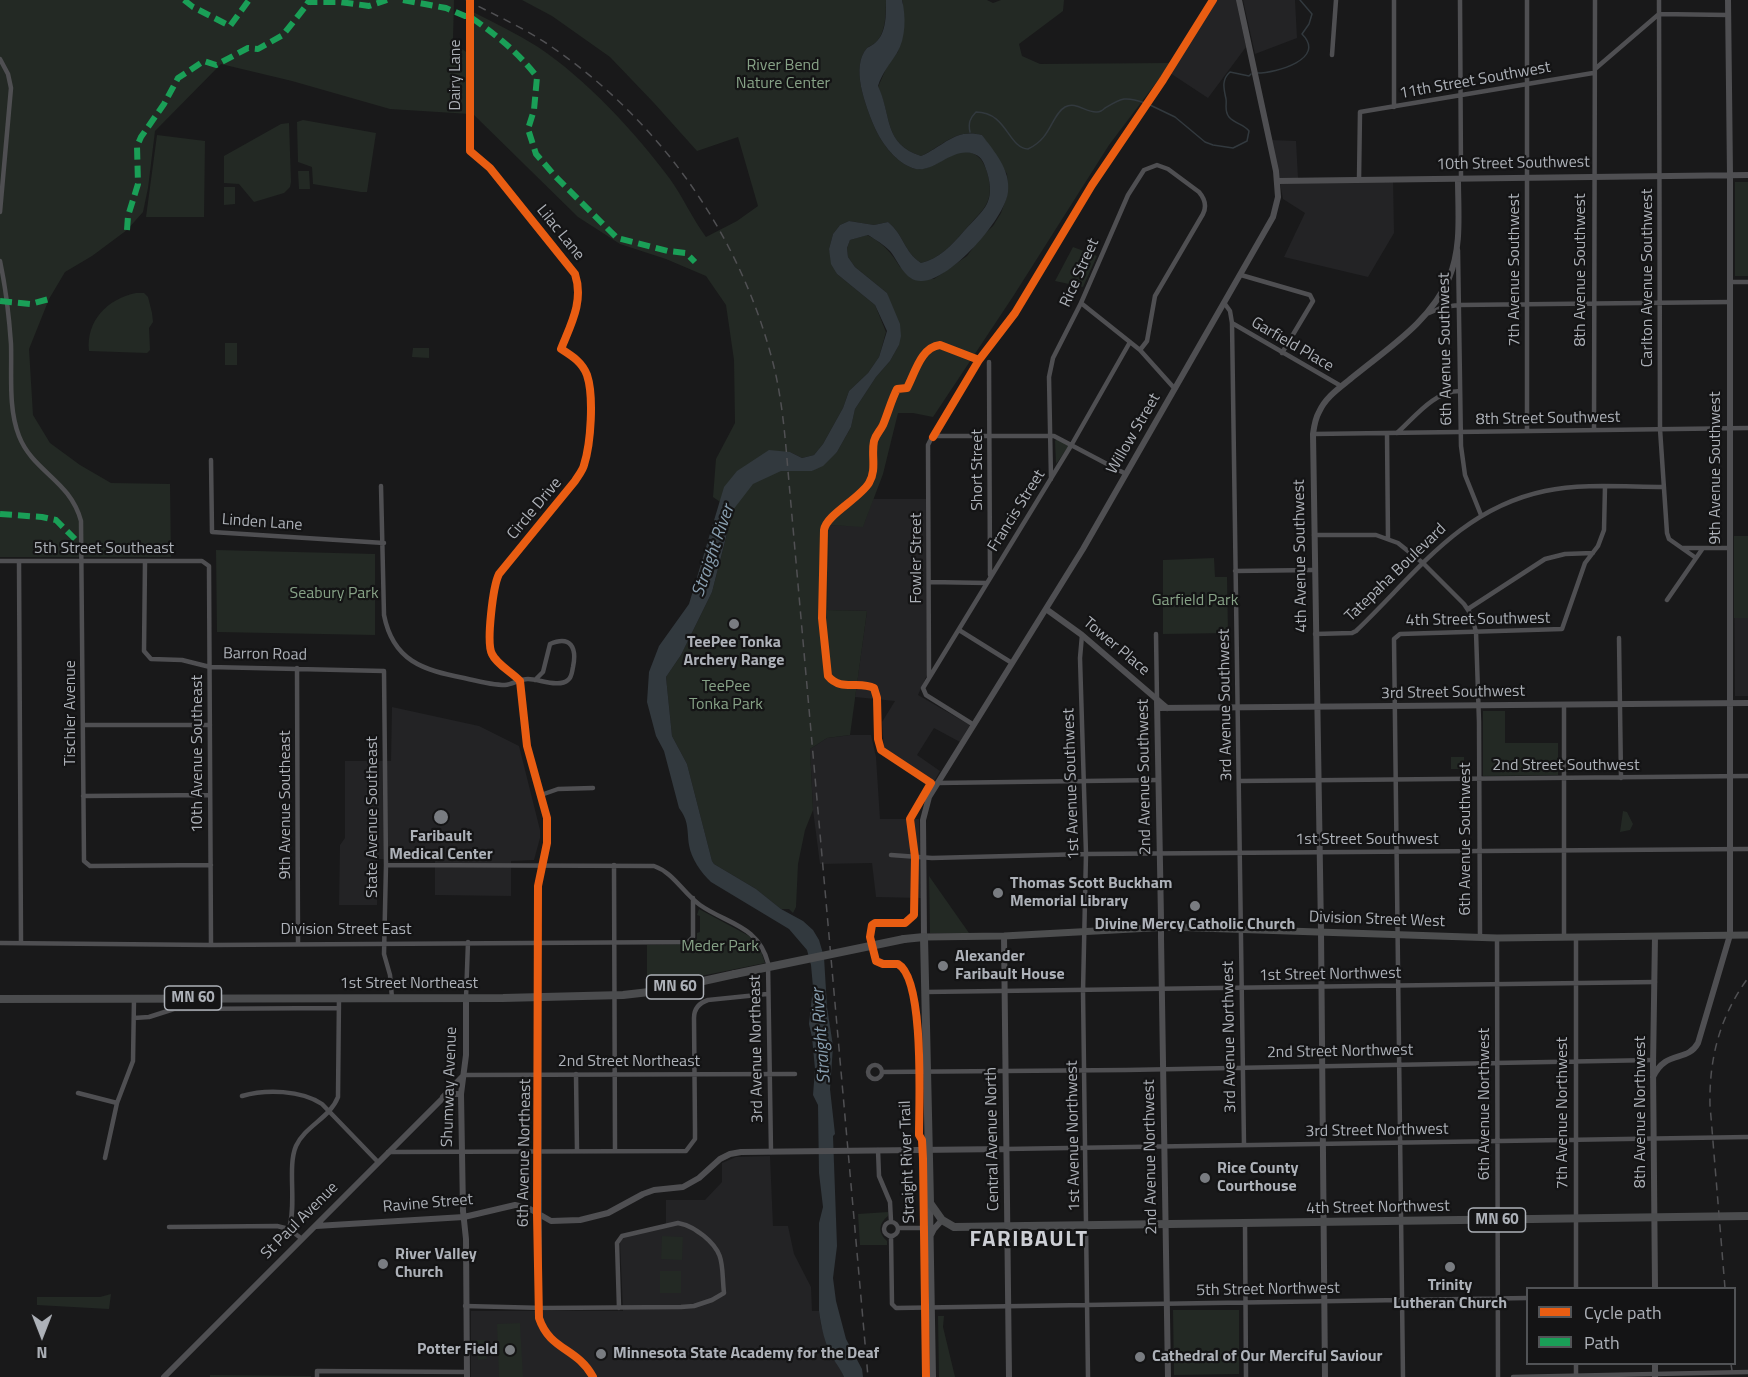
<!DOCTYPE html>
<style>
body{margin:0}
#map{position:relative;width:1748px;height:1377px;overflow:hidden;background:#19191a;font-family:"Titillium Web",sans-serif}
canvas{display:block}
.legend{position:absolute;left:1526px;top:1287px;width:210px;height:78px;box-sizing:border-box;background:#141415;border:2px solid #515356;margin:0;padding:8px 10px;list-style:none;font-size:18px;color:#adb1b8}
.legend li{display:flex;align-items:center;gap:12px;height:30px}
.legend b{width:30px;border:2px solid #515356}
.north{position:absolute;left:12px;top:1305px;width:60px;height:60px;-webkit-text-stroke:4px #141415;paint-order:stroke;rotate:180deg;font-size:16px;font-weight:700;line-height:24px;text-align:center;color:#adb1b8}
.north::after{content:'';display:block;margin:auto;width:21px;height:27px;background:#adb1b8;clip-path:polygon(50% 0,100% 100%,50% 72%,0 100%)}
</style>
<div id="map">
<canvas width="1748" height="1377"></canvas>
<ul class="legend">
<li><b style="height:8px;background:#e95d12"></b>Cycle path</li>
<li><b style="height:8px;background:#1a9f57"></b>Path</li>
</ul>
<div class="north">N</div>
</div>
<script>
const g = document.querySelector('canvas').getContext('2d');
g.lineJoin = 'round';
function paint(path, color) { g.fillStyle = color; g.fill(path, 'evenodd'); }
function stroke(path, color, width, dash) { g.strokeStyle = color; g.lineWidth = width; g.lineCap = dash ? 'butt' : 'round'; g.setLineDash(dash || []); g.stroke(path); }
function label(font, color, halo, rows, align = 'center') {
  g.font = font + ' "Titillium Web",sans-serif'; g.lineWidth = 4.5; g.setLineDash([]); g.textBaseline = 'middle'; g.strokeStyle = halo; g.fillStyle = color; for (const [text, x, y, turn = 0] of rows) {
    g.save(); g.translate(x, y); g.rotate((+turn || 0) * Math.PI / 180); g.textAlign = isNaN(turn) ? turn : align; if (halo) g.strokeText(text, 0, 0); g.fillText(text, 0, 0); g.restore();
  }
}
const built = new Path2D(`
 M1217 0H1236L1246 47 1208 98 1170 73Z
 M1243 0H1295L1297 38 1255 54Z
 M1272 140 1296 141 1298 178 1393 177 1394 233 1368 277 1284 257 1305 213 1283 199Z
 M873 499H927V675L918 695 970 725 960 742 934 728 917 755 940 771 931 787 904 768V762L884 749 882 722 895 701 855 697 867 611 827 610 829 525 863 526Z
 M1734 536H1748V696H1735Z
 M392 707 479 726 519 746 540 830V838L534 860 511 861V896L435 895V860L378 859 377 905H339L340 845 345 838V761H391Z
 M850 735H871L876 757 880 819H919L921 898 876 897 872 863 820 864 813 810 810 749 827 738Z
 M770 1156 773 1226H788L794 1254 811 1287 812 1311H819L821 1325 833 1359 839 1365 844 1377H471V1311H623L620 1242 622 1236 666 1225V1200H705L722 1182V1163L736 1157Z`);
const green = new Path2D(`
 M0 0H454L453 40 457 45 470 55V114L390 109 292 81 221 64 155 131 148 188 143 212 127 230 92 256 65 272 49 299 29 349 33 415 50 443 80 465 111 483 170 484 171 557H0Z
 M522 0H886C886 13 886 34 875 43 873 45 869 46 867 48 850 67 866 106 874 126 881 142 894 160 910 167 933 178 951 143 974 154 982 158 984 164 987 172 996 203 983 209 964 231 952 245 939 259 921 263 904 252 904 235 888 222L874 225 849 221 840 225 833 234 829 249 837 274 875 305 886 332 879 357 868 373 849 391 843 408 823 444 814 455 802 458 790 452 794 470 812 471 837 452 851 427 855 409 876 377 890 361 899 345 887 293 855 267 848 257 847 248 850 240 867 235C883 243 891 252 900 267L934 279 967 256 981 237 993 226 1001 213 1006 199 1008 191 1007 174 982 135C955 128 943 146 921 156 883 144 892 115 878 87L888 64 898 52 903 3 902 0H987L993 3 1001 0H1064L1063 11 1019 44 1022 56 1040 64 1171 63 1109 145 1014 295 933 417 913 413H898L883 474 863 527 829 525 827 610 867 611 850 735 827 738 810 749 813 810 805 830 798 864 796 907 793 913 789 909H781L756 889 714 864 712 861 687 764 672 736 666 677 681 655 712 592 733 511 713 497 716 459 735 423 734 360 726 305 706 276 666 259 620 244 578 217 473 114V12C495 23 517 34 538 47 586 79 636 133 670 179 683 197 692 218 706 237L737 221 758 206 738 137 697 151 654 103 610 57 552 16Z
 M303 120 376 133 367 192H361L313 184 312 167 298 162 297 122Z
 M289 123 291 182 290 187 284 193 254 202 239 184 224 183V156L281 124Z
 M157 135 205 141 204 217H146Z
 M298 171H309L310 189H299Z
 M1735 182H1748V276H1735Z
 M224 187H235V204L224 205Z
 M1073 247 1097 256 1083 287 1055 281Z
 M136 293H144L148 297 152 313 153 322 149 328 150 350 147 353 89 351C86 321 107 299 136 293Z
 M225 343H237V365H225Z
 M413 348H429V358L412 357Z
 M1057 439 1068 445V447L1056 464 1055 441Z
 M1734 536H1748V618H1734Z
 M216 550 375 554V635L217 632Z
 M1214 558 1215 577H1227L1228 633 1163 634V560Z
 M1483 711H1505V743H1558V775L1483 776Z
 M1451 757H1464V769H1451Z
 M1623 811 1627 812 1633 824 1630 830 1620 832Z
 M929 876 969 933H930Z
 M699 909 751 937 760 948 765 963 647 987V945L692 944 697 939V933L700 932V916L697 915Z
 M888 1212V1216C878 1224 878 1233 887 1241V1245H860L858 1214Z
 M662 1236 683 1237 682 1260 661 1259Z
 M660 1271H681V1293H660Z
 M111 1294 109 1309 37 1305V1297H100Z
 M1173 1310H1239V1374L1174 1375Z
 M938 1316H944L943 1327 955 1377H939Z
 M520 1323 523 1377H499L497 1324Z
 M476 1340H485L487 1359 478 1360Z
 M210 1375 311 1376V1377H210Z`);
const water = new Path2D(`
 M886 0H902C906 16 906 38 897 53 890 64 882 73 878 86 892 115 883 144 921 156 944 146 955 128 982 135 994 151 1011 170 1008 192 1005 219 950 281 922 281 905 282 899 262 890 251 883 244 876 240 868 235L850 240 847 248 848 257 855 267 887 293 900 324 901 336 899 345 890 361 876 377 855 409 851 427 837 452 823 466 812 471H781L753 484 733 510 712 592 681 655 666 677 672 736 687 764 712 861 714 864 756 889 781 909 803 921 813 930 819 940 824 957 827 1007 833 1046 830 1089 835 1134 833 1136 837 1246 833 1278 836 1301 846 1339 862 1369 863 1377H844C841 1370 838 1366 834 1360 825 1346 821 1326 819 1311V1223L823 1207 819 1173 818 1105 813 1095 815 1069 812 1037 809 1024 813 987 811 965 807 950 789 929 711 882C701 873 691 858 689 845 687 830 689 821 679 808L664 751 656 736 647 702 649 672 659 646 689 604 724 487 737 471 769 450 790 452 802 458 814 455 823 444 843 408 849 391 868 373 879 357 887 331 875 305 837 274 831 264 829 249 833 234 840 225 849 221 874 225 888 222C904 235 904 252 921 263 939 259 952 245 964 231 984 209 996 203 987 172 984 164 983 157 974 154 951 145 932 178 910 167 894 160 881 142 874 126 866 106 850 67 867 48 870 46 873 45 875 43 887 33 886 13 886 0Z`);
const stream = new Path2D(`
 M1257 73C1276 73 1327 59 1302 34L1309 24 1312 14 1300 0
 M1150 105 1175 117 1205 142 1213 145 1233 148 1247 141 1249 131C1244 124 1235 124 1229 117 1224 111 1227 105 1226 99 1224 89 1221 80 1230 72L1249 76 1251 74
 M970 132C968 123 970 118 976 112 1007 112 1008 148 1028 149 1052 138 1051 115 1065 107 1076 101 1086 113 1097 112 1100 112 1103 110 1105 108 1122 98 1125 96 1145 103`);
const minor = new Path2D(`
 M470 0V151L490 168 575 274C584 301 571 324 561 349 572 356 582 362 587 375 594 396 591 443 584 465 583 470 578 476 575 481L506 564 499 574 493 590 489 648 495 659 520 681
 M1394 0V107
 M1460 0 1461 178
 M1527 0V431
 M1659 0 1660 429 1667 533 1669 539 1696 558
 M1332 55 1336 0
 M0 59 8 74 11 88 0 212
 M1595 69 1659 14 1728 15
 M1359 180 1360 112 1593 73
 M1458 250 1461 446 1465 475 1481 515
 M0 261C6 289 9 315 11 344 12 374 8 408 19 436 33 472 70 480 81 521L84 861 90 866 211 865
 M1241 275 1310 295 1313 301 1282 353
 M1730 282H1748
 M1081 303 1140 350
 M1225 304 1230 311 1232 323 1244 1145
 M1429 313 1443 307 1459 305 1730 302
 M1232 323 1341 386
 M989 362 990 575
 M1594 430 1595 0
 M1387 433 1388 539
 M1397 433C1415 417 1434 391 1460 391
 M1313 434 1748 428
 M211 460 212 532 384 543
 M1051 479 1049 377 1053 358 1081 303 1128 195 1144 170 1157 165 1168 169 1199 192C1205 199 1207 206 1203 214L1155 296 1147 341 1140 350 1175 389
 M381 486 384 615C393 661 423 670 464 678 477 681 492 685 505 685 513 684 520 679 528 679 539 679 559 688 568 680 572 677 572 671 573 667 577 648 571 635 550 644L543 672 535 680
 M1314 535H1376L1398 543 1423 563 1464 604 1472 616 1476 632 1479 722 1480 937
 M1682 548H1729
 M0 561H202L209 566 211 945
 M19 561 21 943
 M145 562 144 651 151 659 182 660 210 667 384 671 386 865 384 954 390 975 392 998
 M1235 571 1314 570
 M930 582 987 583
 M1667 600 1703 548
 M1468 609 1545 559 1565 554 1593 553
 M959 630 1012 663
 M1156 634 1157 700
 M1315 634 1352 633 1356 631C1416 574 1459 509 1545 491 1583 483 1625 487 1664 487
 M1082 635 1080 658 1086 854 1083 991 1088 1377
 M1619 638 1621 778
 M297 668 298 943
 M929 677 928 445 931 439 936 436H1054L1126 474
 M1564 705V937
 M83 725H210
 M974 725 926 695 923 688 1072 444 1130 342
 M1239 781 1748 776
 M937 783 1158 780
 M541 795 558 789 593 788
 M83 796 210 795
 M891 855 932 858 1086 854 1748 849
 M386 865 654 866C674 873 683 893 700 905 727 924 758 925 768 963L771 1152
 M614 865 615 1151
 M1497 938 1498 1377
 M0 943 211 945 688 942 693 937V898
 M925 992 1655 982
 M466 998 468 942
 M134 1018 149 1017 174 1009 339 1008
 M868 1072a7 7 0 1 1 14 0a7 7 0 1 1-14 0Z
 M882 1072 1126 1070 1654 1060
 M576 1074 577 1151
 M463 1075 795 1074
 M78 1093 117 1103
 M242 1096C266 1089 301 1090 322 1104L378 1162
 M1006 1149 1748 1137
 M878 1150 879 1176 890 1202 891 1221
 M388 1152 686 1151 695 1139V1130L694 1018C694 1008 699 1003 708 1000L767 994
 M105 1158 117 1103 133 1061 134 999
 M884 1229a7 7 0 1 1 14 0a7 7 0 1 1-14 0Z
 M1245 1224 1246 1377
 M169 1227 277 1226 289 1229 302 1239
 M899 1228H930
 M289 1229C297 1203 287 1167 296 1146 305 1126 330 1118 338 1097L339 997
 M891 1236 892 1304 896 1308 1528 1298
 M1576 1288V937
 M465 1306 544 1308 681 1307 694 1306 712 1300 724 1293C721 1266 726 1254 704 1236 696 1230 689 1225 678 1223L622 1236 617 1243 619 1308
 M539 1308C542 1350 575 1345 593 1377
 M1576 1364V1377
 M317 1377V1371L467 1372
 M1403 1377 1394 639 1400 634 1562 629 1585 563 1598 546 1604 530 1605 487
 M1513 1377 1748 1372`);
const tertiary = new Path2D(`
 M1278 181 1748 175
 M1046 609 1082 635 1167 708
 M520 681 527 746 547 818V843L538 886 539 1308
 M1157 700 1161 919
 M1158 708 1748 703
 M1004 936 1009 1377
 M924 937 923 820 929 797 1083 549 1273 217 1278 197 1276 171 1239 0
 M1161 937 1168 1377
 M466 998V1055L461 1094 463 1211 466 1239 467 1377
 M1653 1077C1666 1049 1687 1063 1698 1043L1730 935V175L1728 0
 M443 1097 463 1076
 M930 1204 933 1377
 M316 1226 464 1217 515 1205 530 1209 551 1221 580 1220 608 1213 643 1194 654 1190 683 1187 699 1178 720 1159 730 1154 741 1152 1006 1149
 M931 1235 934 1229 942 1220
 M1655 1288 1653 1066 1655 936
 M1655 1364V1377
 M164 1377 442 1099 454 1094H461
 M1325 1377 1321 931 1313 434C1314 427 1315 419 1319 412 1326 396 1341 387 1354 376 1388 348 1431 321 1449 278 1462 247 1458 212 1458 179`);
const secondary = new Path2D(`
 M924 937 1004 936 1169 927 1497 938 1748 935`);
const primary = new Path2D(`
 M904 939 924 937 930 1203 942 1220 954 1227 1748 1216
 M0 999 503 998 623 995 658 991 735 974`);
const rail = new Path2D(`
 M466 0C493 14 520 26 546 43 657 117 740 233 773 363 782 398 785 435 788 471L868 1377
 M1725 1288 1710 1105C1709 1058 1720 1016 1748 978
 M1731 1364 1733 1377`);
const tertiaryBridge = new Path2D(`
 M1161 919V937`);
const primaryBridge = new Path2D(`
 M735 974 904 939`);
const quiet = new Path2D(`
 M184 0 193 7 230 26 249 0
 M306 0 309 2H340L369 6 387 0
 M403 0 446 8 465 16H469C495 34 518 52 537 77L534 110 528 129 536 154 555 176 617 238 668 251 686 253 695 262
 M127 230 128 216 138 184 137 146 141 137 164 104 178 78 204 61 216 65 248 48 258 49 283 35 309 2
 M0 301 31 304 49 299
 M0 514 42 517 56 520 75 539`);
const cycleway = new Path2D(`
 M470 0V151L490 168 575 274C584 301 571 324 561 349 572 356 582 362 587 375 594 396 591 443 584 465 583 470 578 476 575 481L499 574C493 586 486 643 492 654 497 665 512 672 520 681L527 746 547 818V843L538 886 537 1214 539 1318C550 1351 577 1347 593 1377
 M933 437 979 360 1015 313 1092 185 1163 80 1213 0
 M926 1377 923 1159 922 1140 919 1135C919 1104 925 979 898 964H883L876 961 870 937 872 925 875 923H905L914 915 915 857 910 819 931 783 881 750 878 739 877 698 874 688C859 680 841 692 828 676L822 618 824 530C826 515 859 499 869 483 877 470 871 455 874 441 876 434 880 431 883 425 888 413 891 401 897 389L907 388C915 373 921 347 940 345L979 360`);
const markers = [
 [734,624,6,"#797c81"],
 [441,817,8,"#797c81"],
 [998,893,6,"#797c81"],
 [1195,906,6,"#797c81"],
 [943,966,6,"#797c81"],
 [1205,1178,6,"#797c81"],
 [383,1264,6,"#797c81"],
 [1450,1267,6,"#797c81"],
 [510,1350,6,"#797c81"],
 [601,1354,6,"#797c81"],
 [1140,1357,6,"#797c81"]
];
const shields = [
 [675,987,57],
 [193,998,57],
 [1497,1220,57]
];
const shieldNames = [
 ["MN 60",675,987],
 ["MN 60",193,998],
 ["MN 60",1497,1220]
];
const parkNames = [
 ["River Bend",783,66],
 ["Nature Center",783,84],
 ["Seabury Park",334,594],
 ["Garfield Park",1195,601],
 ["TeePee",726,687],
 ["Tonka Park",726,705],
 ["Meder Park",720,947]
];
const streetNames = [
 ["Dairy Lane",456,75,-90],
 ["11th Street Southwest",1475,81,-10],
 ["10th Street Southwest",1513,164,-1],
 ["Lilac Lane",560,233,51],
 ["7th Avenue Southwest",1515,270,-90],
 ["8th Avenue Southwest",1581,270,-90],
 ["Rice Street",1080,273,-66],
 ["Carlton Avenue Southwest",1648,278,-90],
 ["Garfield Place",1292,345,30],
 ["6th Avenue Southwest",1446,349,-91],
 ["8th Street Southwest",1548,419,-1],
 ["Willow Street",1134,434,-60],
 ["9th Avenue Southwest",1716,468,-90],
 ["Short Street",978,470,-90],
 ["Circle Drive",535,509,-50],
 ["Francis Street",1017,511,-58],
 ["Linden Lane",262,523,4],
 ["5th Street Southeast",104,549],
 ["4th Avenue Southwest",1301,556,-91],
 ["Fowler Street",917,558,-90],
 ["Tatepaha Boulevard",1396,573,-44],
 ["4th Street Southwest",1478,620,-1],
 ["Tower Place",1116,647,40],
 ["Barron Road",265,655,1],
 ["3rd Street Southwest",1453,693,-1],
 ["3rd Avenue Southwest",1226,705,-91],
 ["Tischler Avenue",71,713,-90],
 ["10th Avenue Southeast",198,754,-90],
 ["2nd Street Southwest",1566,766],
 ["2nd Avenue Southwest",1145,777,-91],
 ["1st Avenue Southwest",1072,784,-92],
 ["9th Avenue Southeast",286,805,-90],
 ["State Avenue Southeast",373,817,-90],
 ["6th Avenue Southwest",1466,839,-90],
 ["1st Street Southwest",1367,840],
 ["Division Street West",1377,920,2],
 ["Division Street East",346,930],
 ["1st Street Northwest",1330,975,-1],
 ["1st Street Northeast",409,984],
 ["3rd Avenue Northwest",1230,1037,-91],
 ["3rd Avenue Northeast",757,1049,-91],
 ["2nd Street Northwest",1340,1052,-1],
 ["2nd Street Northeast",629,1062],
 ["Shumway Avenue",450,1087,-88],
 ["6th Avenue Northwest",1485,1104,-90],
 ["8th Avenue Northwest",1641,1112,-90],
 ["7th Avenue Northwest",1563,1113,-90],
 ["3rd Street Northwest",1377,1131,-1],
 ["1st Avenue Northwest",1074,1136,-91],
 ["Central Avenue North",993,1139,-91],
 ["6th Avenue Northeast",525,1153,-89],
 ["2nd Avenue Northwest",1151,1157,-91],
 ["Straight River Trail",908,1162,-92],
 ["Ravine Street",428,1204,-5],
 ["4th Street Northwest",1378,1208,-1],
 ["St Paul Avenue",300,1221,-45],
 ["5th Street Northwest",1268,1290,-1]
];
const poiNames = [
 ["TeePee Tonka",734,643,"center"],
 ["Archery Range",734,661,"center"],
 ["Faribault",441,837,"center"],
 ["Medical Center",441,855,"center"],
 ["Thomas Scott Buckham",1010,884],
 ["Memorial Library",1010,902],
 ["Divine Mercy Catholic Church",1195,925,"center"],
 ["Alexander",955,957],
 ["Faribault House",955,975],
 ["Rice County",1217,1169],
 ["Courthouse",1217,1187],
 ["River Valley",395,1255],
 ["Church",395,1273],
 ["Trinity",1450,1286,"center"],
 ["Lutheran Church",1450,1304,"center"],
 ["Potter Field",498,1350,"right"],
 ["Minnesota State Academy for the Deaf",613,1354],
 ["Cathedral of Our Merciful Saviour",1152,1357]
];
const waterNames = [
 ["Straight River",714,551,-71],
 ["Straight River",822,1036,-94]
];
const districtNames = [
 ["FARIBAULT",1029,1241]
];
paint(built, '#232325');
paint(green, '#232924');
paint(water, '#32393e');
stroke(stream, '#32393e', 1.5);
stroke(minor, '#4f4f52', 4.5);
stroke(tertiary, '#4f4f52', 6);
stroke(secondary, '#4d4e4f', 7);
stroke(primary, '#4b4c4e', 8);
stroke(rail, '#505053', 1.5, [8, 6]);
stroke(tertiaryBridge, '#4f4f52', 6);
stroke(primaryBridge, '#4b4c4e', 8);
stroke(quiet, '#1a9f57', 6, [12, 6]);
stroke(cycleway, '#e95d12', 8);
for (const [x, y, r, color] of markers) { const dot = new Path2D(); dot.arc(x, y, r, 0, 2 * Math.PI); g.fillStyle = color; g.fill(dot); stroke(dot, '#141415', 2); }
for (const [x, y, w] of shields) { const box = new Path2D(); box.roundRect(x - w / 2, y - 12, w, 24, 4.5); g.fillStyle = '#141415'; g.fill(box); stroke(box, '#adb1b8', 1.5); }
label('bold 15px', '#adb1b8', null, shieldNames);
label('16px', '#86a186', '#141415', parkNames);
label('16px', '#adb1b8', '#141415', streetNames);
label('bold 16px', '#adb1b8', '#141415', poiNames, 'left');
label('italic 18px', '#889eaf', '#141415', waterNames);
g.letterSpacing = '1.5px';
label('bold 22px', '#cdcfd5', '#141415', districtNames);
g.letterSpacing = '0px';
</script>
